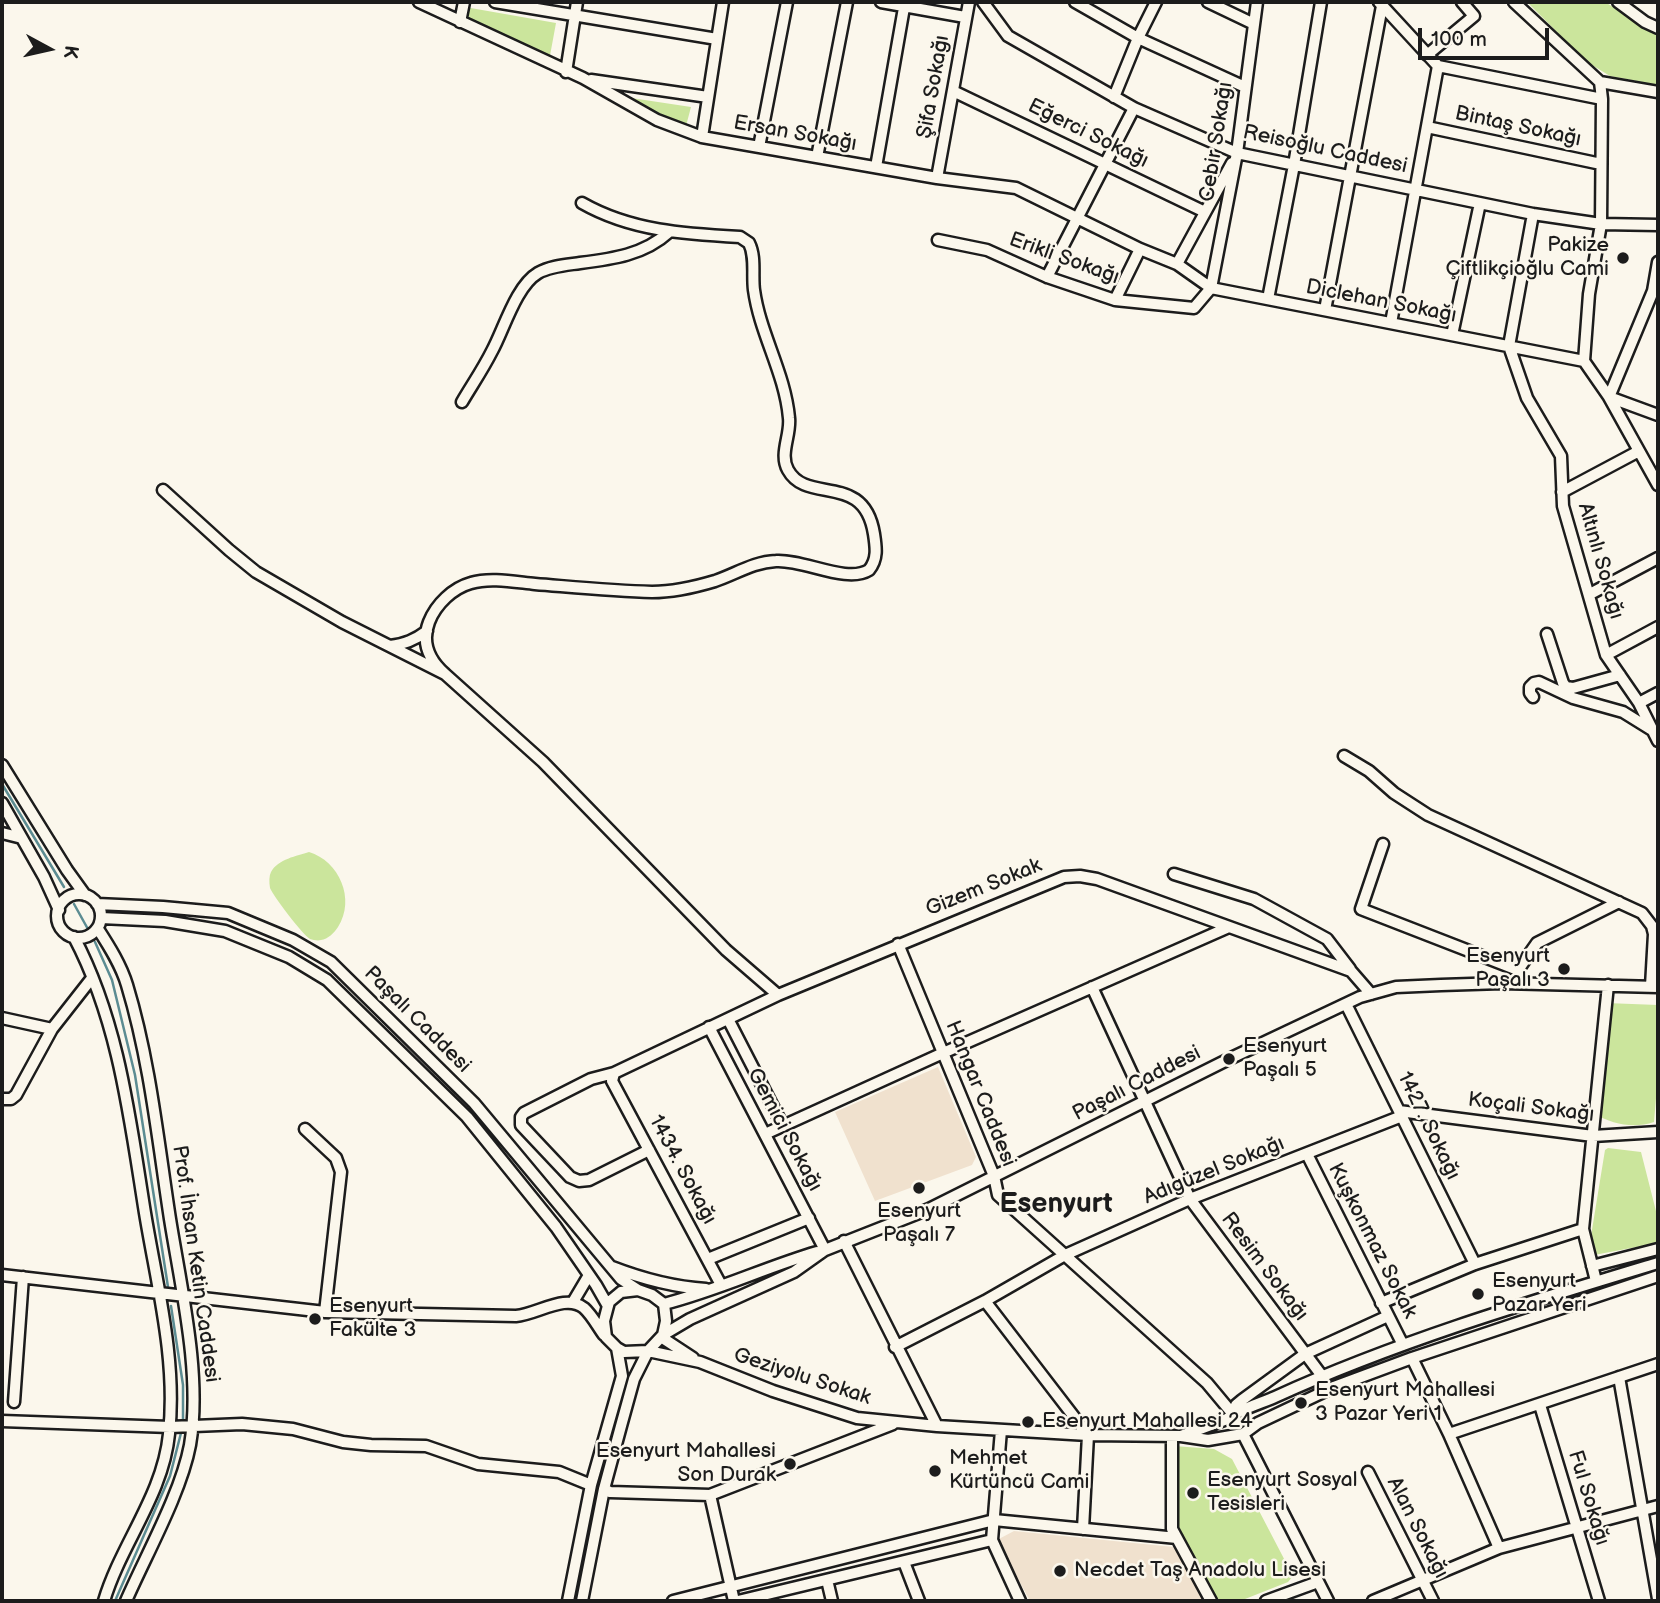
<!DOCTYPE html>
<meta charset="utf-8">
<style>
body{margin:0}
#map{position:relative;width:1660px;height:1603px;overflow:hidden;background:#fbf7ec;font-family:"Balsamiq Sans",sans-serif}
canvas{display:block}
.frame{position:absolute;inset:0;border:4px solid #1c1c1c;pointer-events:none}
.north{position:absolute;left:14px;top:14px;width:70px;height:70px;-webkit-text-stroke:5px #fbf7ec;paint-order:stroke;rotate:98deg;font-size:19px;font-weight:700;line-height:28px;text-align:center;color:#1c1c1c}
.north::after{content:'';display:block;margin:auto;width:24px;height:32px;background:#1c1c1c;clip-path:polygon(50% 0,100% 100%,50% 72%,0 100%)}
.scale{position:absolute;left:1418px;top:28px;width:131px;height:32px;box-sizing:border-box;border:4px solid #1c1c1c;border-top:0;padding-left:9px;font-size:21px;line-height:24px;white-space:nowrap;color:#1c1c1c;-webkit-text-stroke:5px #fbf7ec;paint-order:stroke}
</style>
<div id="map">
<canvas width="1660" height="1603"></canvas>
<div class="frame"></div>
<div class="north">K</div>
<div class="scale">100 m</div>
</div>
<script>
const g = document.querySelector('canvas').getContext('2d');
g.lineJoin = 'round';
function paint(path, color) { g.fillStyle = color; g.fill(path, 'evenodd'); }
function stroke(path, color, width, dash) { g.strokeStyle = color; g.lineWidth = width; g.lineCap = dash ? 'butt' : 'round'; g.setLineDash(dash || []); g.stroke(path); }
function label(font, color, halo, rows, align = 'center') {
  g.font = font + ' "Balsamiq Sans",sans-serif'; g.lineWidth = 5; g.setLineDash([]); g.textBaseline = 'middle'; g.strokeStyle = halo; g.fillStyle = color; for (const [text, x, y, turn = 0] of rows) {
    g.save(); g.translate(x, y); g.rotate((+turn || 0) * Math.PI / 180); g.textAlign = isNaN(turn) ? turn : align; if (halo) g.strokeText(text, 0, 0); g.fillText(text, 0, 0); g.restore();
  }
}
const built = new Path2D(`
 M938 1067 976 1157 972 1165 875 1201 835 1112Z
 M1014 1531 1174 1547 1203 1601H1030L997 1540Z`);
const green = new Path2D(`
 M1527 2H1605L1658 35V85L1610 76 1587 62Z
 M465 7 556 23 549 61 468 20Z
 M605 94 691 107 686 126 681 127Z
 M309 852C339 861 356 899 338 927 334 933 328 939 321 940 318 941 313 940 310 939 303 935 273 896 270 888 269 882 269 876 271 872 278 859 297 856 309 852Z
 M1606 1003 1658 1005V1074L1654 1122C1633 1129 1613 1124 1594 1114Z
 M1608 1148 1641 1152 1658 1219V1243L1594 1255 1590 1242 1605 1150Z
 M1174 1446 1214 1449 1232 1459 1293 1576 1288 1582 1240 1601H1215L1175 1528Z`);
const stream = new Path2D(`
 M2 784 64 887
 M74 904 89 931
 M95 942 112 980 135 1075 168 1287
 M171 1306 183 1385V1421
 M115 1601 170 1476 181 1433`);
const minor = new Path2D(`
 M419 2 583 78 657 120 702 137 937 178 1016 188 1140 249 1177 264 1211 288 1584 361
 M495 2 717 39
 M881 2 965 17
 M983 2 1008 36 1134 108 1237 153 1533 214 1601 224 1658 225
 M1075 2 1138 38 1245 87
 M1208 2 1254 24
 M1379 2 1438 66
 M1514 2 1600 82 1602 99
 M1618 2 1645 22 1658 28
 M460 22 464 2
 M1427 55 1474 16 1462 2
 M1438 66 1602 99 1601 224 1589 294 1584 361 1609 397 1658 485
 M566 72 577 2
 M591 80 708 97
 M1600 82 1658 92
 M953 91 1205 212
 M1114 97 1138 38 1156 2
 M1427 127 1601 164
 M702 137 723 2
 M759 147 787 2
 M817 157 847 2
 M876 167 905 2
 M937 178 969 2
 M1533 214 1509 346 1527 398 1561 456 1563 506 1606 655 1639 703 1658 741
 M938 240 987 250 1047 277 1115 300 1194 308 1211 288 1237 153 1257 2
 M1658 262 1653 291 1609 397 1658 415
 M1177 264 1232 163
 M1047 277 1134 108
 M1268 299 1294 165 1321 2
 M1115 300 1140 249
 M1325 310 1382 6
 M1391 323 1438 66
 M1452 335 1480 203
 M462 402C472 385 483 369 492 351 504 329 516 286 538 273 550 266 566 265 580 263 612 259 644 255 669 232
 M163 490 229 550 256 572 342 622 445 674 543 762 726 950 778 995
 M1562 492 1639 451
 M1590 594 1658 558
 M1547 634 1563 683 1566 687 1573 688 1620 675
 M390 646C405 644 415 640 427 631
 M1606 655 1658 627
 M445 674C429 660 421 643 429 622 436 604 453 588 471 583 490 577 515 582 535 584 573 587 613 591 652 592 673 592 695 587 715 581 736 574 753 562 776 561 803 559 847 584 869 570 878 559 876 547 874 534 864 471 807 505 788 470 779 454 791 435 789 418 785 373 760 334 754 290 752 275 756 257 749 243L740 237C685 234 631 231 582 203
 M1533 697 1530 693V687L1534 683 1539 682 1573 698 1623 712 1652 730
 M1639 703 1658 693
 M1344 756 1369 771 1394 793 1428 815 1642 913 1652 926 1654 934 1651 986
 M2 765 67 870 85 895
 M2 803 44 877 59 910
 M2 833 22 838
 M1383 844 1361 909 1518 970V983
 M1174 874 1254 899 1327 939 1350 969
 M57 916a22 22 0 1 1 44 0a22 22 0 1 1-44 0Z
 M97 904 163 907 228 913 293 940 331 962 474 1103 621 1279 638 1290
 M101 918 165 921 225 931 289 957 327 980 467 1117 556 1227 596 1285 608 1306
 M98 929C109 946 121 965 127 985 150 1061 158 1141 170 1219 181 1288 202 1376 190 1445 181 1493 146 1555 126 1601
 M74 937C119 1022 130 1120 145 1213 157 1286 177 1360 169 1434 163 1495 121 1544 104 1601
 M898 944 994 1176 998 1195 1207 1383 1232 1413
 M1518 970 1537 943 1619 902
 M1092 987 1190 1199 1322 1376
 M1346 1004 1475 1264
 M2 1018 52 1029
 M728 1019 783 1126
 M709 1027 825 1250
 M614 1073 612 1081 721 1285
 M2 1099H11L16 1095 52 1029 92 978
 M1399 1111 1593 1136 1658 1132
 M305 1129 336 1158 341 1172 325 1312
 M765 1134 943 1053 1229 927
 M649 1150 589 1180 579 1181 570 1177 521 1125V1117L524 1113 591 1079 614 1073 778 995 1064 877 1080 876 1097 879 1351 971 1371 994
 M1307 1154 1403 1345
 M844 1241 937 1426
 M708 1259 809 1218
 M1592 1266 1658 1249
 M612 1267C643 1279 673 1287 706 1289
 M2 1275 325 1312 516 1316C538 1314 566 1293 584 1308 592 1315 598 1327 604 1335
 M1596 1281 1583 1229 1608 985
 M985 1301 1088 1435 1083 1529
 M573 1302 589 1275
 M1381 1303 1475 1264 1583 1229
 M664 1304C716 1291 766 1267 817 1252
 M663 1335 690 1319 794 1272 825 1250 929 1209 1229 1059 1360 997 1396 987 1441 985 1502 983 1658 987
 M661 1337 693 1358
 M895 1347 985 1301 1065 1255 1190 1199 1402 1116
 M1412 1358 1449 1434 1499 1548
 M1619 1377 1658 1599
 M14 1402 23 1277
 M1540 1405 1599 1601
 M1235 1412 1236 1405 1242 1400 1305 1354 1388 1316
 M2 1421 170 1427 242 1424 293 1429 343 1442 371 1445 426 1446 478 1464 559 1472 591 1485
 M1001 1430 992 1540 1020 1601
 M1243 1434 1328 1601
 M1449 1434 1658 1364
 M1172 1436V1529L1211 1601
 M1181 1436 1227 1419C1233 1412 1264 1402 1275 1397 1398 1341 1529 1302 1658 1263
 M1368 1472 1433 1601
 M604 1489 610 1492 710 1495 893 1424
 M710 1495 734 1601
 M904 1562 919 1601
 M827 1580 832 1601
 M568 1601 591 1485 622 1376 617 1348
 M582 1601 604 1489 621 1426 634 1379 648 1351 663 1335 666 1321 664 1304 652 1295 638 1290 621 1292 609 1302 604 1321 606 1337 617 1348 624 1352 648 1351 700 1362 773 1391 857 1418 937 1426 1088 1435 1181 1436 1208 1440 1243 1434 1258 1423 1334 1387 1412 1358 1658 1276
 M673 1601 994 1520 1177 1538
 M738 1601 992 1540
 M1266 1601 1318 1582
 M1373 1601 1499 1548 1658 1506`);
const markers = [
 [1623,258,7,"#1c1c1c"],
 [1564,969,7,"#1c1c1c"],
 [1229,1059,7,"#1c1c1c"],
 [919,1188,7,"#1c1c1c"],
 [1478,1294,7,"#1c1c1c"],
 [315,1319,7,"#1c1c1c"],
 [1301,1403,7,"#1c1c1c"],
 [1028,1422,7,"#1c1c1c"],
 [790,1464,7,"#1c1c1c"],
 [935,1471,7,"#1c1c1c"],
 [1193,1493,7,"#1c1c1c"],
 [1060,1571,7,"#1c1c1c"]
];
const streetNames = [
 ["Şifa Sokağı",934,87,-80],
 ["Bintaş Sokağı",1518,127,12],
 ["Ersan Sokağı",795,134,10],
 ["Eğerci Sokağı",1088,134,26],
 ["Cebir Sokağı",1217,142,-81],
 ["Reisoğlu Caddesi",1325,150,12],
 ["Erikli Sokağı",1064,259,20],
 ["Diclehan Sokağı",1381,302,11],
 ["Altınlı Sokağı",1600,561,74],
 ["Gizem Sokak",984,888,-22],
 ["Paşalı Caddesi",417,1020,45],
 ["Paşalı Caddesi",1137,1084,-27],
 ["Hangar Caddesi",980,1094,68],
 ["Koçali Sokağı",1531,1108,7],
 ["1427. Sokağı",1428,1126,64],
 ["Gemici Sokağı",784,1130,62],
 ["1434. Sokağı",682,1170,62],
 ["Adıgüzel Sokağı",1214,1171,-22],
 ["Kuşkonmaz Sokak",1372,1241,63],
 ["Prof. İhsan Ketin Caddesi",195,1264,82],
 ["Resim Sokağı",1264,1267,53],
 ["Geziyolu Sokak",802,1377,18],
 ["Ful Sokağı",1588,1498,73],
 ["Alan Sokağı",1417,1528,63]
];
const poiNames = [
 ["Pakize",1609,246,"right"],
 ["Çiftlikçioğlu Cami",1609,270,"right"],
 ["Esenyurt",1550,957,"right"],
 ["Paşalı 3",1550,981,"right"],
 ["Esenyurt",1243,1047],
 ["Paşalı 5",1243,1071],
 ["Esenyurt",919,1212,"center"],
 ["Paşalı 7",919,1236,"center"],
 ["Esenyurt",1492,1282],
 ["Pazar Yeri",1492,1306],
 ["Esenyurt",329,1307],
 ["Fakülte 3",329,1331],
 ["Esenyurt Mahallesi",1315,1391],
 ["3 Pazar Yeri 1",1315,1415],
 ["Esenyurt Mahallesi 24",1042,1422],
 ["Esenyurt Mahallesi",776,1452,"right"],
 ["Son Durak",776,1476,"right"],
 ["Mehmet",949,1459],
 ["Kürtüncü Cami",949,1483],
 ["Esenyurt Sosyal",1207,1481],
 ["Tesisleri",1207,1505],
 ["Necdet Taş Anadolu Lisesi",1074,1571]
];
const districtNames = [
 ["Esenyurt",1056,1205]
];
paint(built, '#f0e1ce');
paint(green, '#cbe59c');
stroke(stream, '#5c8c92', 2.5);
stroke(minor, '#1c1c1c', 15);
stroke(minor, '#fbf7ec', 10);
for (const [x, y, r, color] of markers) { const dot = new Path2D(); dot.arc(x, y, r, 0, 2 * Math.PI); g.fillStyle = color; g.fill(dot); stroke(dot, '#fbf7ec', 2.5); }
label('21px', '#1c1c1c', '#fbf7ec', streetNames);
label('21px', '#1c1c1c', '#fbf7ec', poiNames, 'left');
label('bold 28px', '#1c1c1c', '#fbf7ec', districtNames);
</script>
